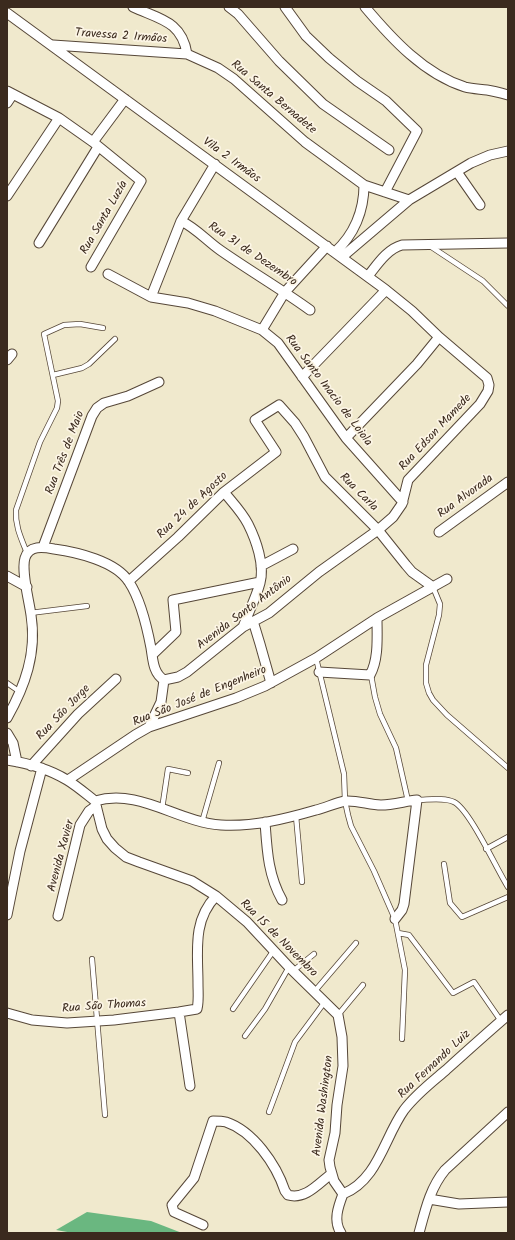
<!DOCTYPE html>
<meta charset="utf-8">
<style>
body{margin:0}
#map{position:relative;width:515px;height:1240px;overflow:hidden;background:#f0e9cd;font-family:Kalam,sans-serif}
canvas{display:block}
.frame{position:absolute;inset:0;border:8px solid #3b2a1e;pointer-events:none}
</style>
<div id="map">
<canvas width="515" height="1240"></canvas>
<div class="frame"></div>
</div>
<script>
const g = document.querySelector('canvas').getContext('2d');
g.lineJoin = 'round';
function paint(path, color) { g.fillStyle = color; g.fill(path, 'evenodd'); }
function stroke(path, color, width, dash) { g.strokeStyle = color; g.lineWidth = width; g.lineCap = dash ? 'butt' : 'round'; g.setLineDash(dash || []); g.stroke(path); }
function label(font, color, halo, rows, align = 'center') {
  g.font = font + ' Kalam,sans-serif'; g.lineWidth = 3.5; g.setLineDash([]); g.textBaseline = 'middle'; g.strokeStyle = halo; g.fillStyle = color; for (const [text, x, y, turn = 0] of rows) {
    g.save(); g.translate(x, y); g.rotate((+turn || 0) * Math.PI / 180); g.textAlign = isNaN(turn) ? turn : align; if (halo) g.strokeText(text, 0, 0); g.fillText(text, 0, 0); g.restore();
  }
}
const forest = new Path2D(`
 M87 1212 151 1221 182 1233H73L56 1230Z`);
const lane = new Path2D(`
 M430 246 483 281 508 306
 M53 375 82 368 89 364 115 339
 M27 553C21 538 15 526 16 510L40 442 57 408 58 401 44 334 64 325 80 324 103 328
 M433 587 440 604 439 615 426 665V683L429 693 433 700 447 715 508 768
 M30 613 87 606
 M316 658 344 774 345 801 348 815 351 826 374 871 395 919 405 970 402 1039
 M371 675 375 697 380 714 396 748 408 801
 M7 683 20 692
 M417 800C428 800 444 797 454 802 470 810 497 870 508 887
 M162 809 168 769 188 773
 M296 816 302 882
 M202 822 219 763
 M486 849 508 837
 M444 864 450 903 462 917 508 897
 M398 933 409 935 453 993 474 982 501 1021
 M92 959 105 1115
 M293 971 314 954
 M314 992 356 943
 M233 1009 274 950
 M338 1015 363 985
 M245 1036 265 1009 289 967
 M269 1112 295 1042 324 1003`);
const street = new Path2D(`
 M133 7C159 19 182 21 187 54L218 68 234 79 305 142 364 185 409 200
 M229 7 238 14 279 61 323 104 389 150
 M285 7 306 36 329 58 357 81 386 101 417 131 385 192
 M365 7C392 39 424 74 465 87 472 89 480 89 487 90 494 91 501 93 508 95
 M7 13 386 290 412 311 439 337 417 364 346 438
 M53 45 187 54
 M7 91 59 118 93 142 141 181 91 267
 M7 103 13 94
 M93 142 125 99
 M457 172 480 205
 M7 196 59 118
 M181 221C196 228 207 241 220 250 250 271 281 289 310 310
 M39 243 98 147
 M335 252C354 235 364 211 364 185
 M342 257 409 200 471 163 490 155 508 151
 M108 274 151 297 188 303 215 311 262 330 278 343 346 438 403 502
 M368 276C377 265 387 249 402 245L508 243
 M151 297 181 221 215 164
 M262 330 285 292 327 246
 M7 360 12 354
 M302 377 386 290
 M224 492C232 502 242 512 248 524 256 540 265 565 260 583 256 598 248 613 243 627
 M439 532 508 482
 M43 547 92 416 97 408 104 403 128 396 159 382
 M261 566 293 549
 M7 576 27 587
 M129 581 178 537 224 492 276 452 255 420 279 405 295 423 304 437 325 477 378 530 406 565 412 572 433 587
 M253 621 260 644 271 683
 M152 655 176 632 173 600 260 582
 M319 672 370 675C379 659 377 636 377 618
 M164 680 178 677 187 672 243 627 269 613 319 572 378 530 393 517 402 504 408 480 480 404 488 391 489 385 487 378 439 337
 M7 718C25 686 37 653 31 615 29 600 21 571 25 558 29 545 43 547 54 549 76 552 116 561 129 582 141 600 147 627 151 648 153 660 153 673 164 680
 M149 727 161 702 164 680
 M7 733 13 743 17 762
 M7 760C27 763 49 769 67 780 77 786 86 794 95 801
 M31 766 78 714 116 679
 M68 780 135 735 149 727 236 698 265 686 316 658 377 618 447 579
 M95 801 102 829 107 839 115 848 126 857 139 862 192 881 216 896 247 922 289 967 338 1015 342 1037 343 1066 337 1105 335 1133 329 1160 330 1167 334 1181 343 1194C338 1207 333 1221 341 1233
 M95 801C140 788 177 822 221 825 253 827 285 819 316 810 325 808 335 803 345 801 357 800 370 805 381 805 393 805 406 801 417 800L404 904 402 910 395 919
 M265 822C267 850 268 875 282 900
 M7 915 20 851 42 768
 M58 916 80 825 89 811 96 806
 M179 1012 190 1086
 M7 1013 32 1020 67 1023 114 1020 179 1012 197 1009C199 1001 198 992 198 984 198 952 192 921 216 896
 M343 1194C378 1180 384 1138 404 1110 416 1094 432 1082 446 1070 467 1051 487 1033 508 1015
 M429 1199 459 1204 508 1202
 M203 1225 174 1212 172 1205 194 1178 213 1121C217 1121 222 1121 226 1122 253 1131 276 1164 285 1191L288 1195C305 1200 318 1184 331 1174
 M419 1233C425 1211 430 1188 445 1170L508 1112`);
const streetNames = [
 ["Travessa 2 Irmãos",121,37,4],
 ["Rua Santa Bernadete",273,98,40],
 ["Vila 2 Irmãos",231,161,36],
 ["Rua Santa Luzía",105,218,-60],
 ["Rua 31 de Dezembro",252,255,34],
 ["Rua Santo Inacio de Loiola",328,391,53],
 ["Rua Edson Mamede",436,433,-47],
 ["Rua Três de Maio",66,453,-69],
 ["Rua Carla",358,493,45],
 ["Rua Alvorada",466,497,-36],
 ["Rua 24 de Agosto",193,506,-43],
 ["Avenida Santo Antônio",245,613,-37],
 ["Rua São José de Engenheiro",200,697,-22],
 ["Rua São Jorge",64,713,-46],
 ["Avenida Xavier",62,856,-75],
 ["Rua 15 de Novembro",278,939,45],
 ["Rua São Thomas",104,1007,-4],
 ["Rua Fernando Luiz",435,1065,-43],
 ["Avenida Washington",324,1106,-83]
];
paint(forest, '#6ab780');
stroke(lane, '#564738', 6);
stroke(street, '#564738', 11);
stroke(lane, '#fff', 4.5);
stroke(street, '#fff', 9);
label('12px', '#3b2a1e', '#fcf5e5', streetNames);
</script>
